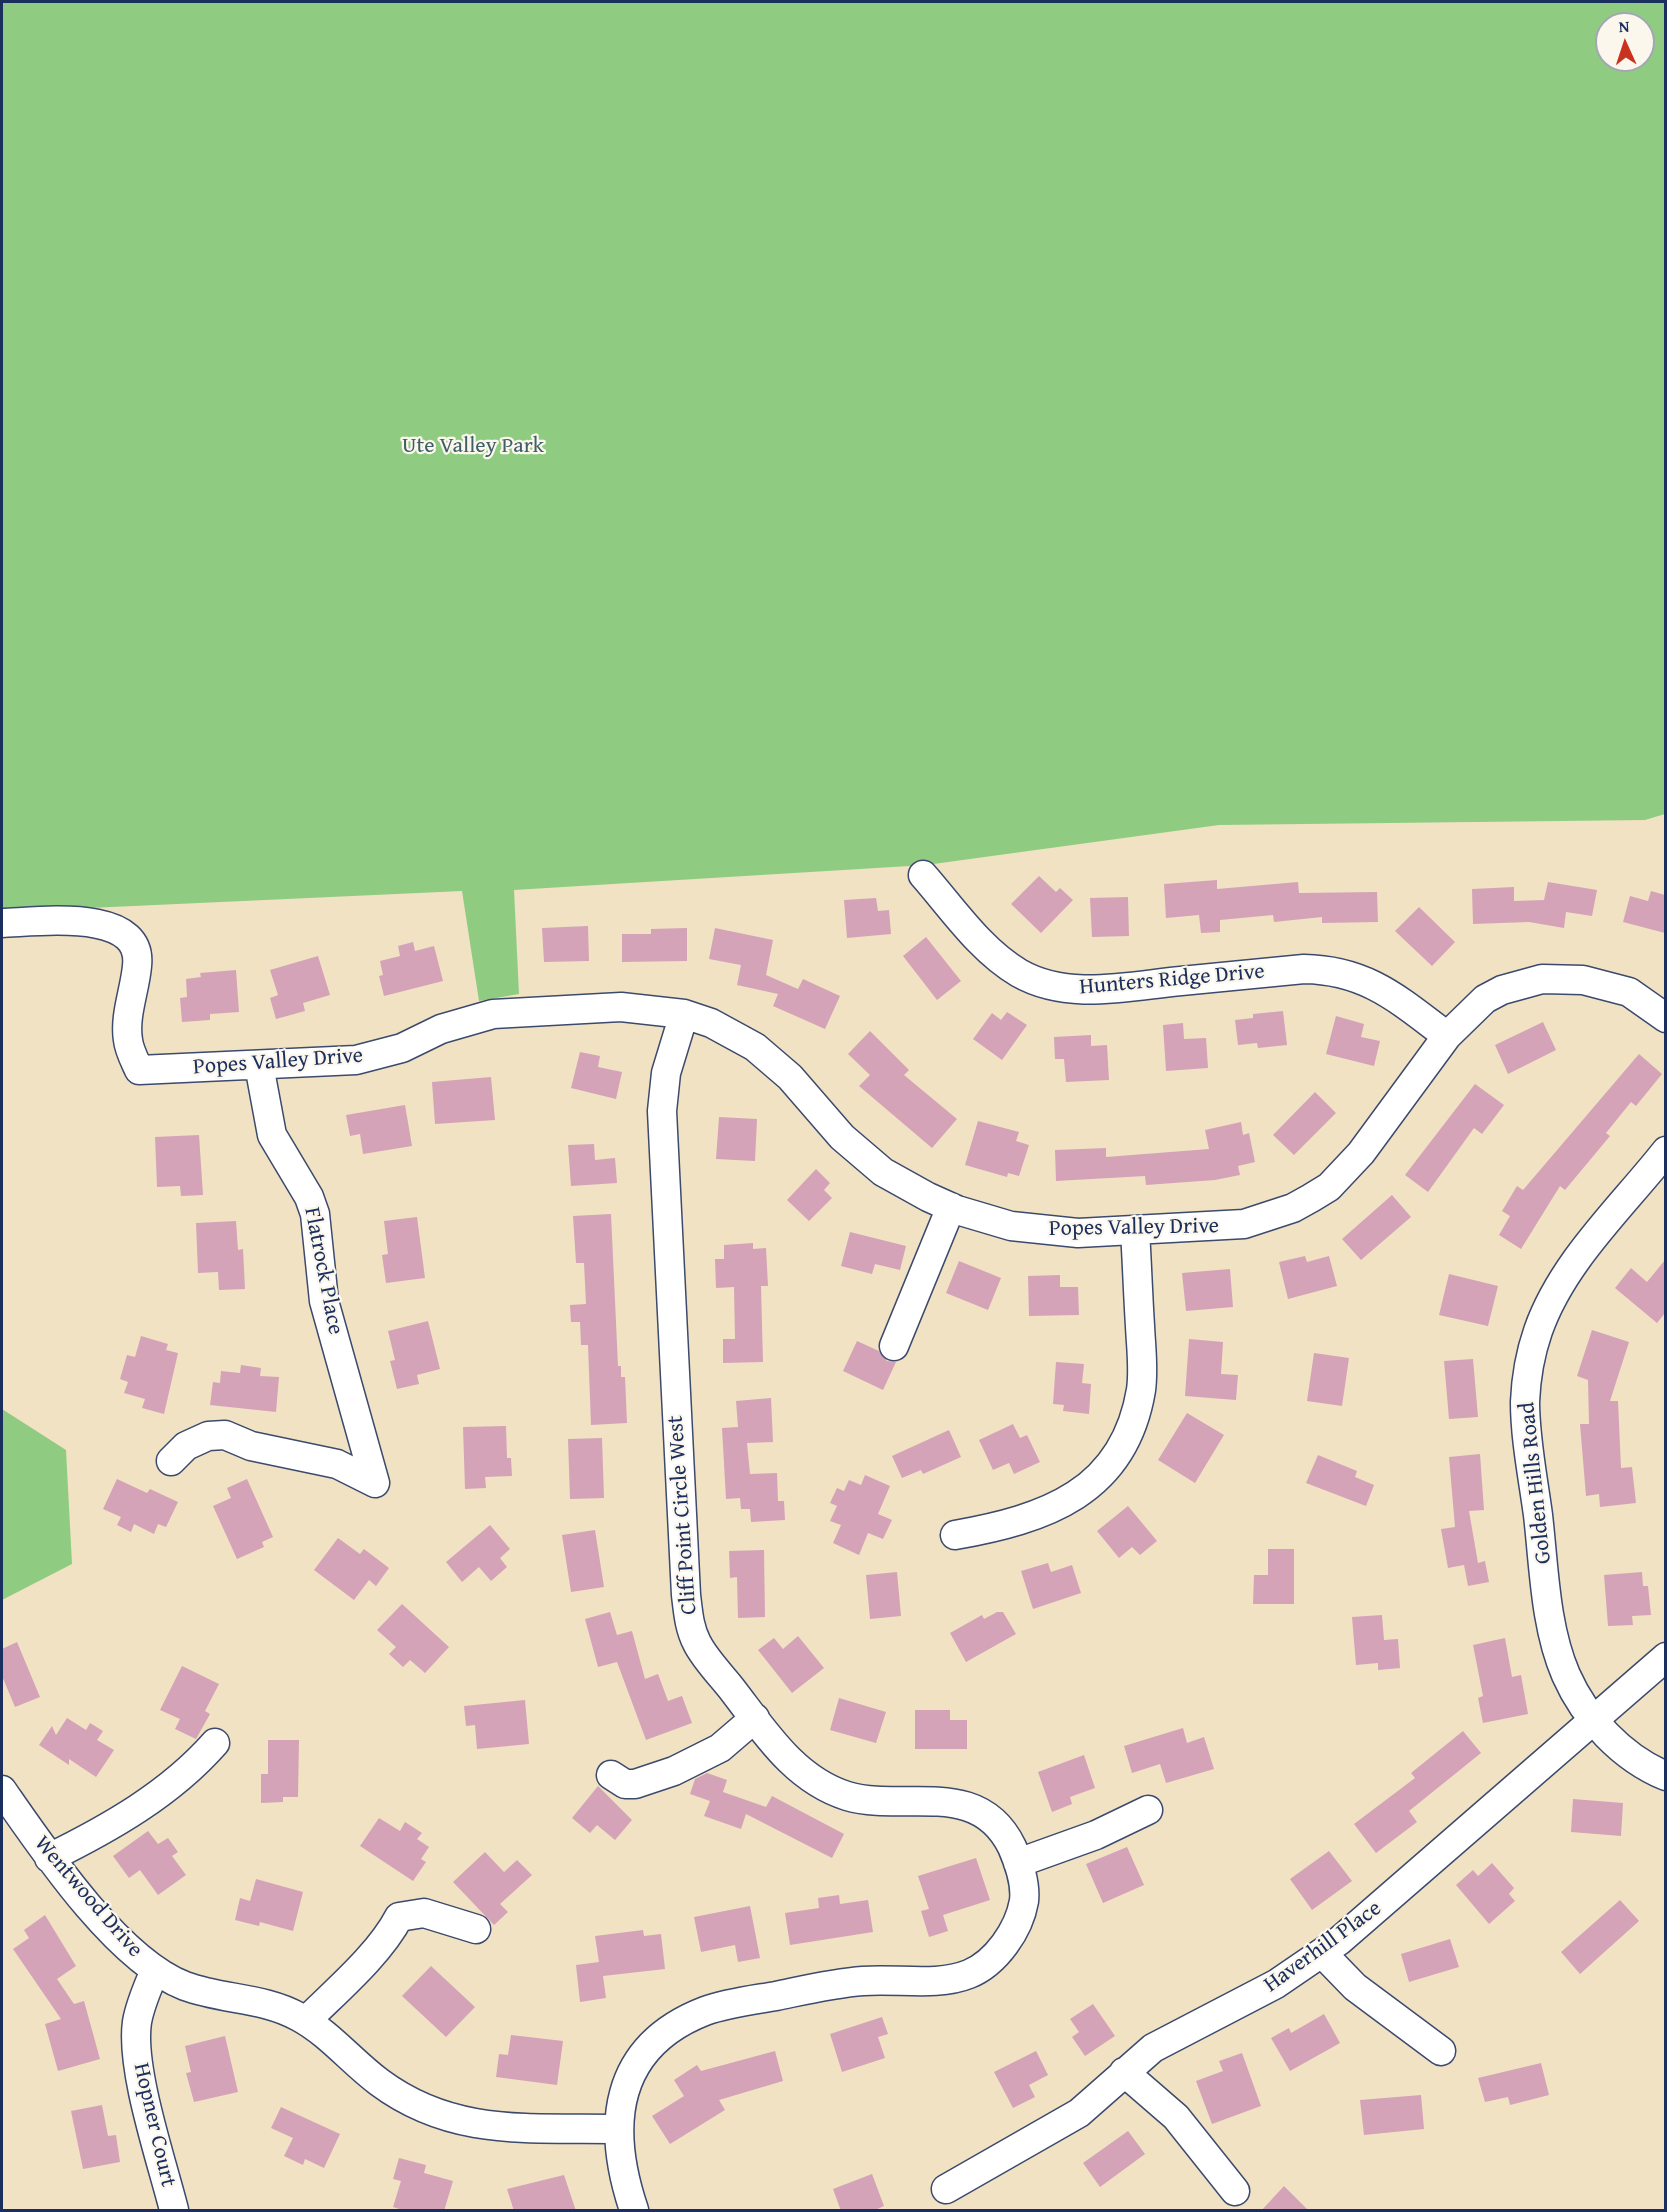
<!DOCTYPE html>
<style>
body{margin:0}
#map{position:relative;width:1667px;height:2212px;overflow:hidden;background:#f1e2c4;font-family:"Gentium Book Plus",serif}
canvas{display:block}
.frame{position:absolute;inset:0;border:3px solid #1b2f5e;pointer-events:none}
.north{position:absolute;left:1595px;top:12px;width:60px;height:60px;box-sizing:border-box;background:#fbf7ec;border:2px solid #a1a7b3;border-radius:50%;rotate:357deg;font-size:16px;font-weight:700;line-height:24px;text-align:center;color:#1b2f5e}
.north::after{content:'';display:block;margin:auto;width:21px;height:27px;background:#c8321e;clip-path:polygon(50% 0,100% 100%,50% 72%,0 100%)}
</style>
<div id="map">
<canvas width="1667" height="2212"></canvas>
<div class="frame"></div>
<div class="north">N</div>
</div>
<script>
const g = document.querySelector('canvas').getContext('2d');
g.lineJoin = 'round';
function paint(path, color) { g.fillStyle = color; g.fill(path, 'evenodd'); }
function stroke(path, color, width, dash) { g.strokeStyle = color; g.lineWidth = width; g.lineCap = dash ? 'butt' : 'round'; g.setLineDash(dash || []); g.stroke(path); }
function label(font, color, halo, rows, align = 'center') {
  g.font = font + ' "Gentium Book Plus",serif'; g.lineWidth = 4.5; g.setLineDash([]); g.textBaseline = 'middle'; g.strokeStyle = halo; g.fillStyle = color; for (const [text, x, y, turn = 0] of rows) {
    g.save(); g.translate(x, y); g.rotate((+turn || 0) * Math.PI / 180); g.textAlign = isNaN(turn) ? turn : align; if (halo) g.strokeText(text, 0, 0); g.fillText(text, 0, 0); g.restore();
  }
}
const green = new Path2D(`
 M2 2H1665V814L1645 820 1219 825 926 865 514 890 519 994 479 1001 462 891 2 912ZM1607 24H1643V60H1607Z
 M2 1409 66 1450 72 1564 2 1600Z`);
const building = new Path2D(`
 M1039 876 1056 892 1060 888 1073 900 1041 933 1011 904Z
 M1217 880V889L1298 882 1299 893 1377 892 1378 922 1322 923V917L1274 922 1273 915 1220 920V932L1201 933 1199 915 1166 918 1164 884Z
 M1548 882 1597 890 1592 916 1566 912 1564 928 1529 922 1473 924 1472 889 1514 887V901L1544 900Z
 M1651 891 1665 895V933L1623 922 1630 896 1648 901Z
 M1128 897 1129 936 1092 937 1090 898Z
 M876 898 878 911 889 910 891 934 847 938 844 900Z
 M1419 907 1455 942 1432 966 1395 931Z
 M588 926 589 961 544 962 542 928Z
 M687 928V961L622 962V934H651V929Z
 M715 928 773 940 766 975 798 989 803 979 840 996 825 1029 773 1006 778 994 737 985 741 965 709 959Z
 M926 937 961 981 937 1000 903 956Z
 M413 942 415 951 434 946 443 981 384 996 379 976 383 975 380 961 400 956 398 946Z
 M318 956 330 995 303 1003 305 1011 276 1019 270 998 278 995 270 970Z
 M236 970 239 1012 210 1014V1020L182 1022 180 998 187 997 186 979 201 977 200 973Z
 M1283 1011 1287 1045 1258 1048 1257 1043 1238 1045 1235 1020 1253 1018V1014Z
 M1007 1012 1027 1025 1002 1060 973 1039 992 1013 1001 1020Z
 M1336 1016 1364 1024 1361 1037 1380 1041 1374 1066 1326 1054Z
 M1543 1022 1556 1050 1508 1074 1495 1045Z
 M1183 1023 1184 1039 1206 1038 1208 1068 1166 1071 1163 1025Z
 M870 1031 909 1070 904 1075 957 1119 932 1148 859 1086 870 1075 848 1054Z
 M1091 1035V1046L1107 1045 1109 1080 1066 1082 1064 1059H1055L1054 1037Z
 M580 1052 600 1056 598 1067 622 1072 616 1099 571 1088Z
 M1639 1054 1662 1074 1636 1106 1631 1102 1606 1133 1610 1136 1565 1190 1560 1186 1521 1249 1499 1235 1510 1216 1502 1211 1517 1186 1523 1190Z
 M491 1077 495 1120 435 1124 432 1082Z
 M1475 1084 1504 1105 1482 1134 1474 1128 1428 1192 1405 1175Z
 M1315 1092 1336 1113 1294 1155 1273 1135Z
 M405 1105 412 1146 363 1154 360 1134 350 1136 346 1115Z
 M719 1117 757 1119 755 1161 716 1159Z
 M978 1121 1019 1132 1016 1141 1029 1145 1019 1176 1008 1173 1007 1177 965 1165Z
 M1241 1122 1243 1135 1249 1133 1255 1162 1238 1166 1240 1175 1215 1180 1146 1185 1145 1176 1056 1181 1055 1150 1106 1148V1157L1209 1149 1205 1130Z
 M199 1135 203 1195 181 1196 180 1186 157 1187 155 1137Z
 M594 1144 595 1160 615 1158 617 1183 571 1186 568 1145Z
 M816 1169 830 1183 824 1190 832 1198 809 1221 787 1200Z
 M1392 1195 1411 1217 1361 1260 1342 1239Z
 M611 1214 618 1366H621V1377H625L627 1423 591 1425 588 1345H581L580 1322H571L570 1305 586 1304 584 1263H576L573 1216Z
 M417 1217 425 1278 386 1283 382 1255 388 1254 384 1221Z
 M236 1221 238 1250 243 1249 245 1289 219 1290 218 1272 198 1273 196 1223Z
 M850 1232 906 1246 900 1270 875 1264 872 1274 841 1266Z
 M753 1243V1249L766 1248 768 1286H761L763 1362 723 1363V1339H735L734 1287 716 1288 715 1259H724V1245Z
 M1305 1256 1307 1262 1329 1256 1337 1286 1288 1299 1279 1262Z
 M1665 1260V1313L1657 1323 1615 1288 1631 1268 1647 1282Z
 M959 1261 1001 1278 988 1310 946 1293Z
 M1230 1269 1233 1307 1186 1311 1182 1273Z
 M1449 1274 1498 1286 1488 1326 1439 1315Z
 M1060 1275V1287H1078L1079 1315 1029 1316 1028 1276Z
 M428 1321 440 1369 417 1375 419 1384 397 1389 390 1361 395 1360 388 1331Z
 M1592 1330 1629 1342 1610 1401H1618L1621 1468 1632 1467 1636 1503 1600 1507 1599 1494 1586 1496 1580 1424H1589L1588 1380 1577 1376Z
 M141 1336 168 1344 166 1350 178 1353 164 1414 142 1408 145 1399 124 1393 128 1382 120 1379 127 1355 135 1357Z
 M1189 1339 1223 1342 1221 1374 1238 1375 1236 1400 1185 1396Z
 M857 1341 879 1351 887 1361 896 1362 883 1390 843 1371Z
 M1314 1353 1349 1358 1342 1406 1307 1401Z
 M1473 1359 1478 1417 1449 1419 1444 1361Z
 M1056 1362 1084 1364 1082 1383 1091 1384 1089 1414 1063 1411 1064 1405 1053 1404Z
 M241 1365 261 1368 260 1376 279 1377 276 1412 210 1405 213 1382 220 1383 221 1371 240 1373Z
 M771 1398 773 1442 747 1443 750 1474 777 1473 778 1501H784L785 1520 751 1522 750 1509H741L740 1498 726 1499 722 1428 738 1427 736 1401Z
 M1187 1413 1224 1435 1195 1483 1158 1460Z
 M1013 1424 1020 1438 1027 1435 1040 1462 1014 1474 1009 1463 993 1470 979 1440Z
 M506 1426 507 1458H511L512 1476 485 1477 486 1488 465 1489 463 1427Z
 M949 1430 961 1457 923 1474 921 1470 902 1478 892 1456Z
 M602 1438 604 1498 570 1499 568 1439Z
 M1480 1454 1484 1510 1469 1511 1478 1563 1485 1561 1489 1582 1468 1586 1464 1565 1448 1568 1441 1529 1455 1527 1449 1457Z
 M1318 1455 1357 1471 1355 1477 1374 1485 1366 1506 1306 1483Z
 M865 1475 890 1486 878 1514 892 1520 883 1539 868 1533 859 1555 833 1543 841 1525 830 1521 837 1506 830 1503 837 1488 844 1491 849 1480 861 1485Z
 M117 1479 147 1493 150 1489 178 1502 166 1527 158 1524 154 1534 134 1524 131 1532 117 1525 121 1517 103 1509Z
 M247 1479 273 1537 262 1542 264 1547 237 1559 213 1506 231 1498 227 1488Z
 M1128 1506 1157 1541 1140 1555 1132 1547 1119 1558 1097 1531Z
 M490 1525 510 1549 500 1558 507 1567 491 1581 479 1567 462 1582 446 1562Z
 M595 1530 604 1587 571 1592 562 1535Z
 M338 1538 360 1554 364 1549 389 1568 376 1586 369 1580 354 1600 314 1570Z
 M1268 1549H1294V1604H1253L1254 1575H1268Z
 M764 1550 765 1617 738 1618 737 1577 730 1578 729 1551Z
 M1048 1563 1051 1572 1072 1565 1081 1593 1033 1609 1021 1571Z
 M897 1572 901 1616 870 1619 866 1575Z
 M1642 1572 1643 1586H1648L1651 1615 1632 1616 1633 1625 1608 1626 1604 1575Z
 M402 1604 449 1647 425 1673 410 1660 403 1667 389 1654 396 1647 377 1630Z
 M610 1612 617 1635 632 1631 645 1679 658 1674 668 1701 682 1696 692 1723 646 1740 617 1662 598 1667 585 1619Z
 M997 1612H1003L1016 1634 966 1662 950 1633 982 1615 984 1619Z
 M1382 1615 1384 1640 1398 1639 1400 1668 1378 1670V1663L1356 1665 1352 1617Z
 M798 1636 824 1668 792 1693 758 1650 774 1638 783 1649Z
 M1505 1638 1512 1677 1521 1675 1528 1714 1483 1723 1478 1698 1483 1696 1473 1645Z
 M17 1642 40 1697 15 1707 2 1676V1649Z
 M182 1666 219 1684 205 1711 210 1714 196 1739 175 1729 180 1719 160 1710Z
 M839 1698 886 1712 876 1743 830 1730Z
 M525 1700 529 1744 477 1749 475 1725 466 1726 464 1706Z
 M915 1710H950V1720H967V1749H915Z
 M67 1718 86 1730 90 1723 103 1731 97 1740 114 1750 96 1777 69 1759V1765L39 1745 52 1726 56 1735Z
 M1183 1728 1187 1743 1204 1737 1214 1769 1166 1783 1160 1764 1132 1773 1124 1746Z
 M1463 1731 1481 1753 1409 1811 1417 1822 1376 1853 1354 1824 1415 1778 1411 1773Z
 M268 1740H299L298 1797H283V1802L261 1803V1774H268Z
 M1084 1755 1095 1788 1070 1797 1072 1804 1052 1812 1038 1772Z
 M707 1773 727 1780 723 1792 766 1807 772 1796 844 1834 832 1858 746 1814 741 1829 704 1816 710 1801 690 1794 695 1779Z
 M598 1786 632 1820 615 1840 597 1825 590 1833 572 1818Z
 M1573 1799 1623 1803 1621 1836 1571 1832Z
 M379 1818 400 1831 405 1822 422 1833 417 1839 429 1847 421 1859 426 1862 413 1881 360 1846Z
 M148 1831 158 1844 168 1838 178 1852 172 1856 186 1875 158 1895 140 1870 129 1878 113 1856Z
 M1127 1847 1144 1885 1103 1903 1086 1864Z
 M1329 1851 1352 1881 1312 1910 1290 1879Z
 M485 1852 504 1872 517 1860 532 1875 500 1904 508 1912 494 1925 453 1882Z
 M976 1858 990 1900 943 1915 948 1931 929 1937 921 1911 929 1909 918 1876Z
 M1492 1863 1514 1888 1509 1894 1515 1901 1489 1924 1456 1885 1473 1870 1478 1876Z
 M256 1879 303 1892 293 1931 260 1922 259 1926 235 1920 240 1898 250 1901Z
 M839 1895 840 1904 868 1900 873 1932 790 1945 785 1913 819 1908 818 1898Z
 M1620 1900 1639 1921 1580 1974 1561 1952Z
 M750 1906 760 1958 738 1962 735 1945 701 1952 694 1917Z
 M45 1915 76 1966 57 1979 74 2004 84 2001 100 2059 58 2071 45 2024 61 2019 13 1949 29 1938 24 1930Z
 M643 1930 644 1936 661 1934 665 1969 603 1976 606 1998 580 2002 576 1965 599 1962 595 1936Z
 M1450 1939 1459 1967 1409 1982 1401 1954Z
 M431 1966 475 2007 446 2037 402 1996Z
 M1093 2004 1115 2036 1085 2056 1072 2037 1079 2032 1070 2019Z
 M1324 2014 1340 2043 1290 2071 1271 2038 1289 2028 1291 2033Z
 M882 2017 888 2034 878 2037 885 2058 842 2072 830 2034Z
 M511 2035 563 2041 557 2085 496 2077 499 2054 508 2055Z
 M225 2036 238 2092 194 2102 186 2073 191 2072 185 2046Z
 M775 2051 783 2081 719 2100 725 2110 670 2144 652 2116 684 2096 674 2080 697 2065 701 2071Z
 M1036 2051 1048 2075 1029 2085 1035 2097 1013 2108 994 2072Z
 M1242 2053 1261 2106 1212 2124 1196 2081 1223 2071 1219 2061Z
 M1541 2063 1549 2095 1510 2105 1508 2097 1485 2102 1478 2078Z
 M1421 2095 1424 2129 1364 2135 1360 2100Z
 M102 2105 108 2136 116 2135 120 2162 83 2169 71 2111Z
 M281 2107 340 2134 324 2168 305 2159 303 2165 284 2156 293 2138 271 2128Z
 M1128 2131 1145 2154 1100 2187 1083 2163Z
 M399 2158 426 2165 424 2173 453 2181 444 2211H406L393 2207 401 2181 393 2179Z
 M872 2174 884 2206 873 2211H841L833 2189Z
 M564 2175 576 2211H514L507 2189Z
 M1284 2186 1309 2211H1261Z`);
const minor = new Path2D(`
 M923 875C952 908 980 950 1019 973 1068 1001 1128 986 1181 981 1222 977 1263 973 1304 969 1367 970 1399 1000 1447 1036
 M2 923C38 922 144 907 137 966 135 990 124 1016 128 1040 129 1050 135 1061 139 1070L356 1060 402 1048 441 1029 493 1014 621 1007 684 1014 711 1023 755 1047 790 1077 842 1137 883 1172 928 1197 957 1210 1011 1226 1078 1233 1244 1224 1293 1208 1311 1198 1329 1187 1361 1153 1447 1036 1485 999 1502 990 1542 979 1583 980 1629 992 1666 1018
 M259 1065 272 1135 309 1197 315 1214 324 1301 375 1483
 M1666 1151C1621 1208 1562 1262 1538 1331 1530 1354 1526 1378 1525 1402 1525 1439 1533 1478 1538 1515 1544 1567 1545 1627 1566 1675 1585 1718 1622 1758 1666 1776
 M894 1346 951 1207
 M171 1461 186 1446 208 1436 225 1435 251 1446 337 1464 375 1483
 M955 1535C1045 1519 1124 1493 1141 1390 1144 1369 1141 1348 1140 1326 1138 1295 1137 1263 1135 1231
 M611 1775 625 1784H635L674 1771 720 1748 755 1718
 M2 1790C43 1849 117 1960 185 1986 223 2000 263 1997 299 2017 329 2033 352 2062 379 2082 454 2138 532 2127 619 2129
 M49 1858C110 1828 170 1794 215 1743
 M1018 1863 1096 1835 1148 1810
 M1322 1953 1355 1987 1441 2051
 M155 1970C148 1987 140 2004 137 2022 130 2069 162 2162 174 2210
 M306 2021C336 1991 379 1955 399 1917L424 1913 476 1929
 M1124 2072 1176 2117 1235 2191
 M946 2189 1079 2113 1153 2048 1276 1984 1339 1941 1666 1657
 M634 2210C606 2127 612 2047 705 2011 727 2003 753 2000 776 1996 805 1990 834 1983 863 1981 897 1978 937 1987 969 1974 996 1963 1019 1930 1024 1901 1026 1884 1019 1863 1012 1847 978 1777 904 1813 847 1796 793 1779 763 1729 731 1688 720 1674 705 1659 697 1643 689 1628 688 1611 686 1595L662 1111 666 1073 684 1014`);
const parkNames = [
 ["Ute Valley Park",473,446]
];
const streetNames = [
 ["Hunters Ridge Drive",1172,980,-5],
 ["Popes Valley Drive",278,1062,-4],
 ["Popes Valley Drive",1134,1228,-1],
 ["Flatrock Place",323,1271,79],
 ["Golden Hills Road",1536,1483,-96],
 ["Cliff Point Circle West",683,1515,-94],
 ["Wentwood Drive",88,1897,49],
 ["Haverhill Place",1323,1947,-36],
 ["Hopner Court",154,2125,77]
];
paint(green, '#8fcc81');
paint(building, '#d4a3b8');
stroke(minor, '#3b4a6d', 31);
stroke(minor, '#fff', 28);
label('22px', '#3e5e68', '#fbf7ec', parkNames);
label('22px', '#1b2f5e', '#fbf7ec', streetNames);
</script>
